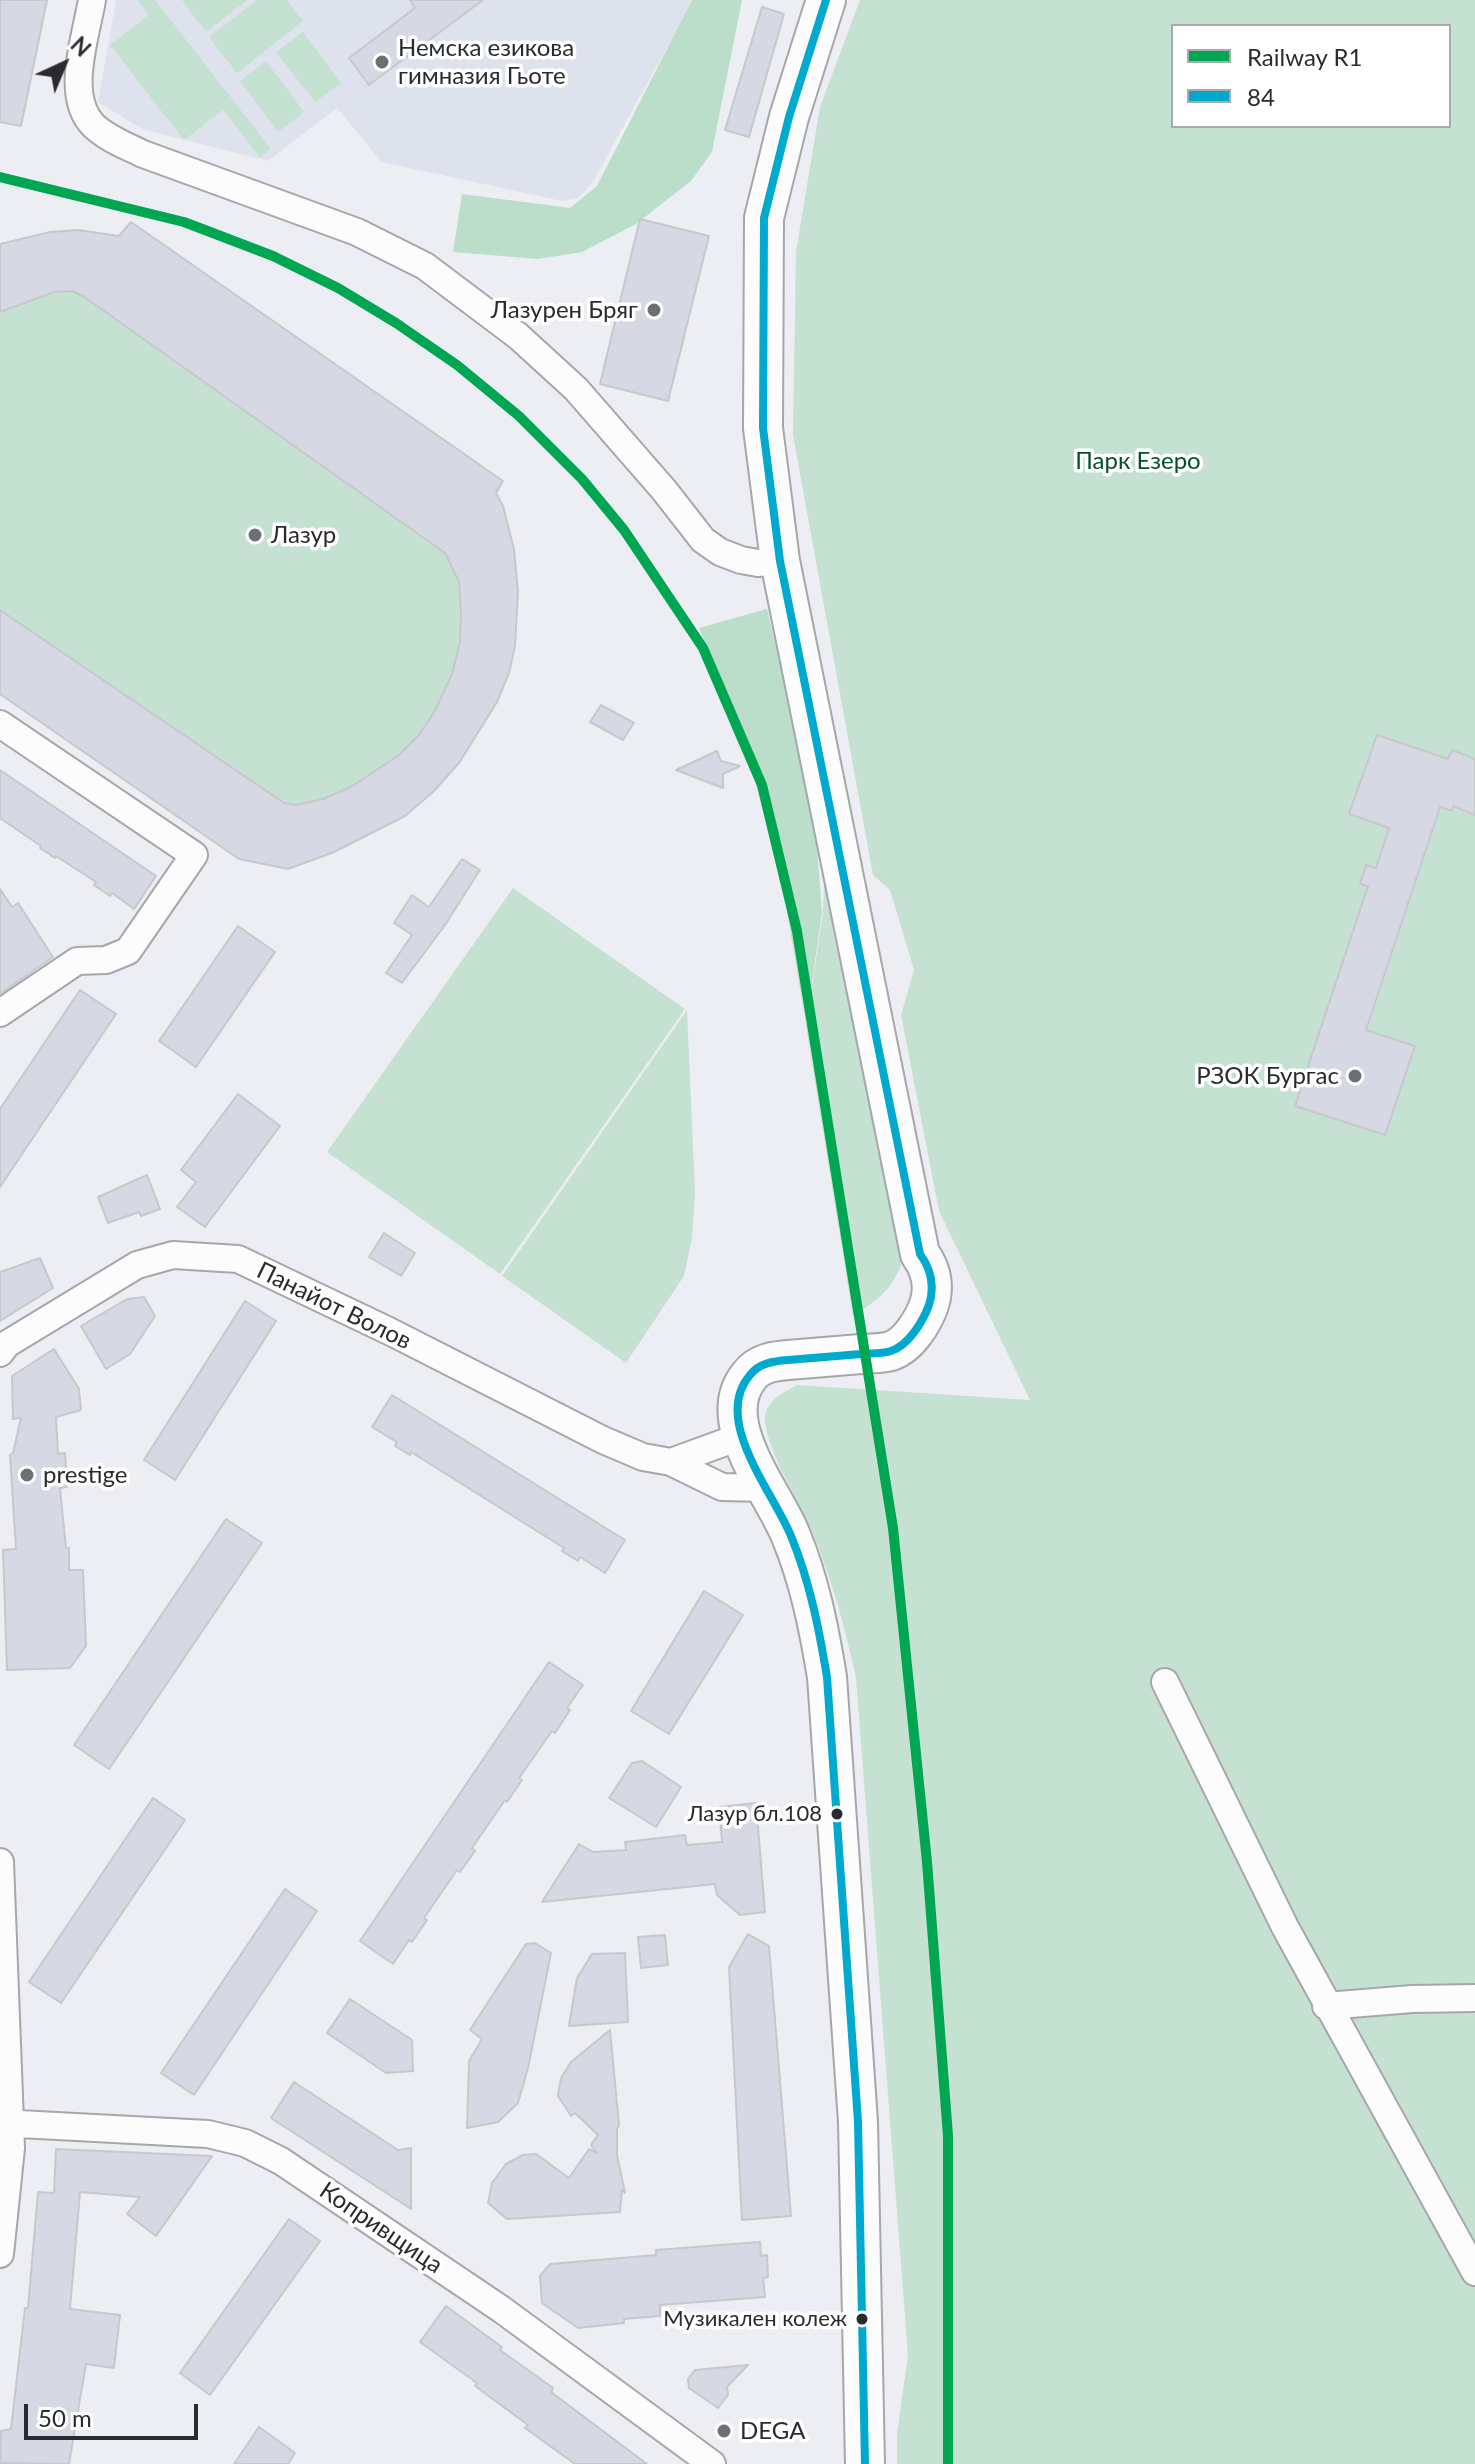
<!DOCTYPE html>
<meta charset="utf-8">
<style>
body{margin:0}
#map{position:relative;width:1475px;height:2464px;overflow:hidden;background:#edeef3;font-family:Lato,sans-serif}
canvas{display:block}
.legend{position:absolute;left:1171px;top:24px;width:280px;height:104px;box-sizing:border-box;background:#fff;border:2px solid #aaaaab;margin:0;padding:10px 14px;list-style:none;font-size:24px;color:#2a2b2e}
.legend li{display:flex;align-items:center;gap:16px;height:40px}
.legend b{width:40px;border:2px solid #aaaaab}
.north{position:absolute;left:24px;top:24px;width:80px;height:80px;-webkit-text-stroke:6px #fff;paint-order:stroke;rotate:44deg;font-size:22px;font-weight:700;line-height:32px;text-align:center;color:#2a2b2e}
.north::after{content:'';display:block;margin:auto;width:28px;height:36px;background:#2a2b2e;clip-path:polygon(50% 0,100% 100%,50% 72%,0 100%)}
.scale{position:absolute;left:24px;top:2404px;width:174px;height:36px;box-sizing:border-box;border:4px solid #2a2b2e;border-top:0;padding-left:10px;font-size:24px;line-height:28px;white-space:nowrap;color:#2a2b2e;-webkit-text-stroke:6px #fff;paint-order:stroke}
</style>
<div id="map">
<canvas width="1475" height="2464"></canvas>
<ul class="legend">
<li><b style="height:10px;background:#00a651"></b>Railway R1</li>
<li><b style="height:10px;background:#00a9ce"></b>84</li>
</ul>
<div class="north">N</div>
<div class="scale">50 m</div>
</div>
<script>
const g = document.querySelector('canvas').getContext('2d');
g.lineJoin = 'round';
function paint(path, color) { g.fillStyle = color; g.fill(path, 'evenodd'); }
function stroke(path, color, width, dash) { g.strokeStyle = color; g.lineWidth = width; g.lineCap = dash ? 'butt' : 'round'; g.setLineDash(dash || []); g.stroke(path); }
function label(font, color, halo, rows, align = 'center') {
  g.font = font + ' Lato,sans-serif'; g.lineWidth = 7; g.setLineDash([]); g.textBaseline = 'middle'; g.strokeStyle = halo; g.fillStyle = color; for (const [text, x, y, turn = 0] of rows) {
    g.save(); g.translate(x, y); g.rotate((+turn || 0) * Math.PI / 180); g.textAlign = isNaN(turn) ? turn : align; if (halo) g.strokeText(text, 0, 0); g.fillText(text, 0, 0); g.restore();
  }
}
const built = new Path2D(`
 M116 0H691L681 22 592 183 579 198 562 201 382 162 337 108 268 161 142 129 98 102Z`);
const green = new Path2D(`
 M138 0H155L271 149 260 157 223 110 184 140 110 45 149 15Z
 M182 0H247L206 32Z
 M257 0H287L303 21 237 73 209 37Z
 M860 0H1475V2464H897V2434L908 2355 856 1678C845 1628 832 1579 812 1531 800 1504 764 1445 765 1418 766 1400 783 1393 797 1385L1030 1400 939 1211 901 1015 914 970 890 890 873 875 793 435 796 252 820 107ZM1173 26H1449V126H1173Z
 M303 32 341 83 315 102 276 52Z
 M266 61 304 112 278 132 240 81Z
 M131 222 503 481 496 493 503 506 514 549 518 592 515 646 509 673 497 702 459 763 433 792 405 816 334 852 288 869 239 859 0 694V245C49 232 68 229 119 236Z
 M827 809 901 1265C890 1293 876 1300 853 1316L806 1026 823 912Z
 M513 888 685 1009 500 1274 327 1152Z
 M687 1010 695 1194 692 1238 684 1276 626 1363 502 1276Z`);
const forest = new Path2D(`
 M692 0H742L712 152 691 181 636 224 582 252 538 259 453 252 462 194 570 208 597 186Z
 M767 609 814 809 822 912 806 1024 786 905 750 759 699 628Z`);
const building = new Path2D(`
 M0 0H47L21 126 0 122Z
 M410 0H483L369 85 349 58 415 8Z
 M762 7 784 14 749 137 725 130Z
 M640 219 709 236 668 401 600 384Z
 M131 222 503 481 496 493 503 506 514 549 518 592 515 646 509 673 497 702 459 763 433 792 405 816 334 852 288 869 239 859 0 694V610L284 803 296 805 323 799 351 787 399 755 419 735 435 711 452 674 460 642 461 611 459 582 445 553 83 296 72 291 54 292 0 312V244L50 232 78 230 119 236Z
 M601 705 634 723 623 740 590 722Z
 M1377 735 1448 759 1452 750 1475 759V815L1453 806 1452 811 1440 807 1366 1030 1415 1046 1385 1135 1295 1106 1368 886 1360 884 1366 865 1376 868 1389 828 1349 814Z
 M717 751 721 761 740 766 723 774V788L676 770Z
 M0 770 156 876 134 909 112 893 110 896 94 885 96 882 56 856 55 858 40 848 41 846 0 818Z
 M462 859 480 870 445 925 402 983 386 973 412 935 394 923 412 895 429 907Z
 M0 889 12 907 18 903 53 957 0 994Z
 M238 926 275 952 196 1067 159 1041Z
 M80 990 116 1014 0 1187V1109Z
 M238 1094 280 1126 205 1227 177 1207 196 1182 181 1170Z
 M147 1175 160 1209 141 1216 139 1212 108 1223 98 1197Z
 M384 1233 415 1253 401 1276 369 1257Z
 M40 1258 53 1288 0 1321V1272Z
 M144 1297 155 1316 130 1354 106 1369 81 1326 127 1299Z
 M245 1301 276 1321 175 1480 144 1460Z
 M54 1349 79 1389 81 1410 56 1417 58 1454 65 1453 67 1487 60 1488 66 1548H69V1570H83L86 1646 70 1668 7 1670 3 1550 16 1549 10 1455 13 1453 21 1418 13 1419 12 1376Z
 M392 1395 625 1540 605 1573 580 1557 578 1561 562 1551 564 1548 411 1452 410 1455 395 1446 397 1442 372 1427Z
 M226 1519 262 1543 109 1769 74 1745Z
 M704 1591 743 1615 669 1734 631 1711Z
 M549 1662 583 1685 567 1708 570 1710 555 1733 552 1731 519 1778 522 1780 507 1802 505 1800 472 1848 475 1851 460 1872 457 1870 424 1918 427 1920 412 1942 409 1940 393 1964 360 1941Z
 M642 1761 681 1787 656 1827 609 1798 632 1763Z
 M153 1798 185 1820 61 2003 29 1982Z
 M756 1803 765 1912 740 1915 717 1895 715 1884 542 1902 579 1844 593 1852 626 1850 625 1842 685 1835 687 1845 722 1842 719 1807Z
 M285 1889 317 1911 194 2095 161 2073Z
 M748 1934 769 1946 791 2216 742 2220 729 1967Z
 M665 1935 668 1965 641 1968 638 1937Z
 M535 1943 551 1953 528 2068 518 2103 498 2122 467 2128 469 2061 482 2039 470 2030 526 1944Z
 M625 1953 628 2022 569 2026 577 1978 592 1954Z
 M350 1999 412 2040 413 2071 386 2073 327 2033Z
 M610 2030 619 2125 617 2129V2155L625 2193 622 2190 620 2212 507 2219 488 2203 492 2183 506 2164 523 2155 536 2154 569 2178 589 2149 597 2153 591 2145 598 2135 575 2113 571 2116 558 2096 561 2078 571 2062Z
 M294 2082 398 2150 411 2148V2209L271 2118Z
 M56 2149 212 2156 156 2236 127 2214 140 2197 80 2192 70 2309 120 2315 114 2368 86 2364 69 2464 0 2463 1 2431 11 2429 25 2308H28L38 2192 54 2193Z
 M289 2219 320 2241 210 2395 180 2373Z
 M760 2242 761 2256 767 2255 768 2277 763 2278 765 2297 660 2305V2316L624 2319V2323L578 2328 542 2303 540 2276 550 2264 656 2255V2250Z
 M446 2306 502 2347 500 2350 553 2388 551 2392 647 2464H575L525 2428 528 2425 475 2386 477 2383 420 2342Z
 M748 2365 727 2387 728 2395 718 2408 689 2388 688 2379 695 2370Z
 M259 2427 295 2453 288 2464H234Z`);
const street = new Path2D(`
 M92 0C86 36 64 97 94 126 108 139 127 146 143 154L357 232 425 266 518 336 576 389 664 490 703 540 720 552 741 560 758 563 780 561
 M0 724 194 855 128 951 106 960 77 961 0 1013
 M0 1353 7 1344 137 1265 173 1255 238 1259 391 1332 603 1440 643 1457 671 1462 722 1487 765 1488
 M671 1462 742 1436
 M1165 1682 1285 1927 1475 2272
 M0 1862 11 2148 0 2254
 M1326 2006 1412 1999 1475 1998
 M0 2123 208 2134 245 2143 281 2161 501 2309 712 2464`);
const secondary = new Path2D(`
 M826 0 789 117 764 218 763 428 780 561 920 1254C931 1269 935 1286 929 1305 923 1321 909 1345 891 1351 882 1354 870 1353 861 1354 837 1356 812 1358 788 1360 774 1361 759 1363 750 1375 711 1420 774 1493 791 1536 810 1582 819 1629 827 1677L858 2122 865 2464`);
const bus1 = new Path2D(`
 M826 0 789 117 764 218 763 428 780 561 920 1254C931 1269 935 1286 929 1305 923 1321 909 1345 891 1351 882 1354 870 1353 861 1354 837 1356 812 1358 788 1360 774 1361 759 1363 750 1375 711 1420 774 1493 791 1536 810 1582 819 1629 827 1677L858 2122 865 2464`);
const rail1 = new Path2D(`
 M0 177 184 222 273 256 338 288 396 323 457 365 519 416 582 479 624 530 703 648 762 785 797 931 893 1528 927 1862 948 2136V2464`);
const markers = [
 [382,62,8,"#6e6f73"],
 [654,310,8,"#6e6f73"],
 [255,535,8,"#6e6f73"],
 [1355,1076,8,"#6e6f73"],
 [27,1475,8,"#6e6f73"],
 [837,1814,7,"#2a2b2e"],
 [862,2319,7,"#2a2b2e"],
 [724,2431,8,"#6e6f73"]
];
const busNames = [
 ["Лазур бл.108",822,1814],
 ["Музикален колеж",847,2319]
];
const poiNames = [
 ["Немска езикова",398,48],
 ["гимназия Гьоте",398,76],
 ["Лазурен Бряг",638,310,"right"],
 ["Лазур",271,535],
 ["РЗОК Бургас",1339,1076,"right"],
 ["prestige",43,1475],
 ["DEGA",740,2431]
];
const parkNames = [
 ["Парк Езеро",1138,461]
];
const streetNames = [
 ["Панайот Волов",334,1306,26],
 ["Копривщица",381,2228,34]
];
paint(built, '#dee2ed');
paint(green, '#c5e1d1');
paint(forest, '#bbdeca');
paint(building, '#d6d8e4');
stroke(building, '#c7c8cc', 2);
stroke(street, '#a6a7aa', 30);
stroke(secondary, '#a6a7aa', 42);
stroke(street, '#fcfcfd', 26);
stroke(secondary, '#fcfcfd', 38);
stroke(bus1, '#00a9ce', 8);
stroke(rail1, '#00a651', 10);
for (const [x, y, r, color] of markers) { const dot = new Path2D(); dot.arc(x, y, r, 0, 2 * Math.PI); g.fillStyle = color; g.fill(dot); stroke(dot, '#fff', 3); }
label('22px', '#2a2b2e', '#fff', busNames, 'right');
label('24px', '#2a2b2e', '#fff', poiNames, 'left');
label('24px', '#01512c', '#fff', parkNames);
label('24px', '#2a2b2e', '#fff', streetNames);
</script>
